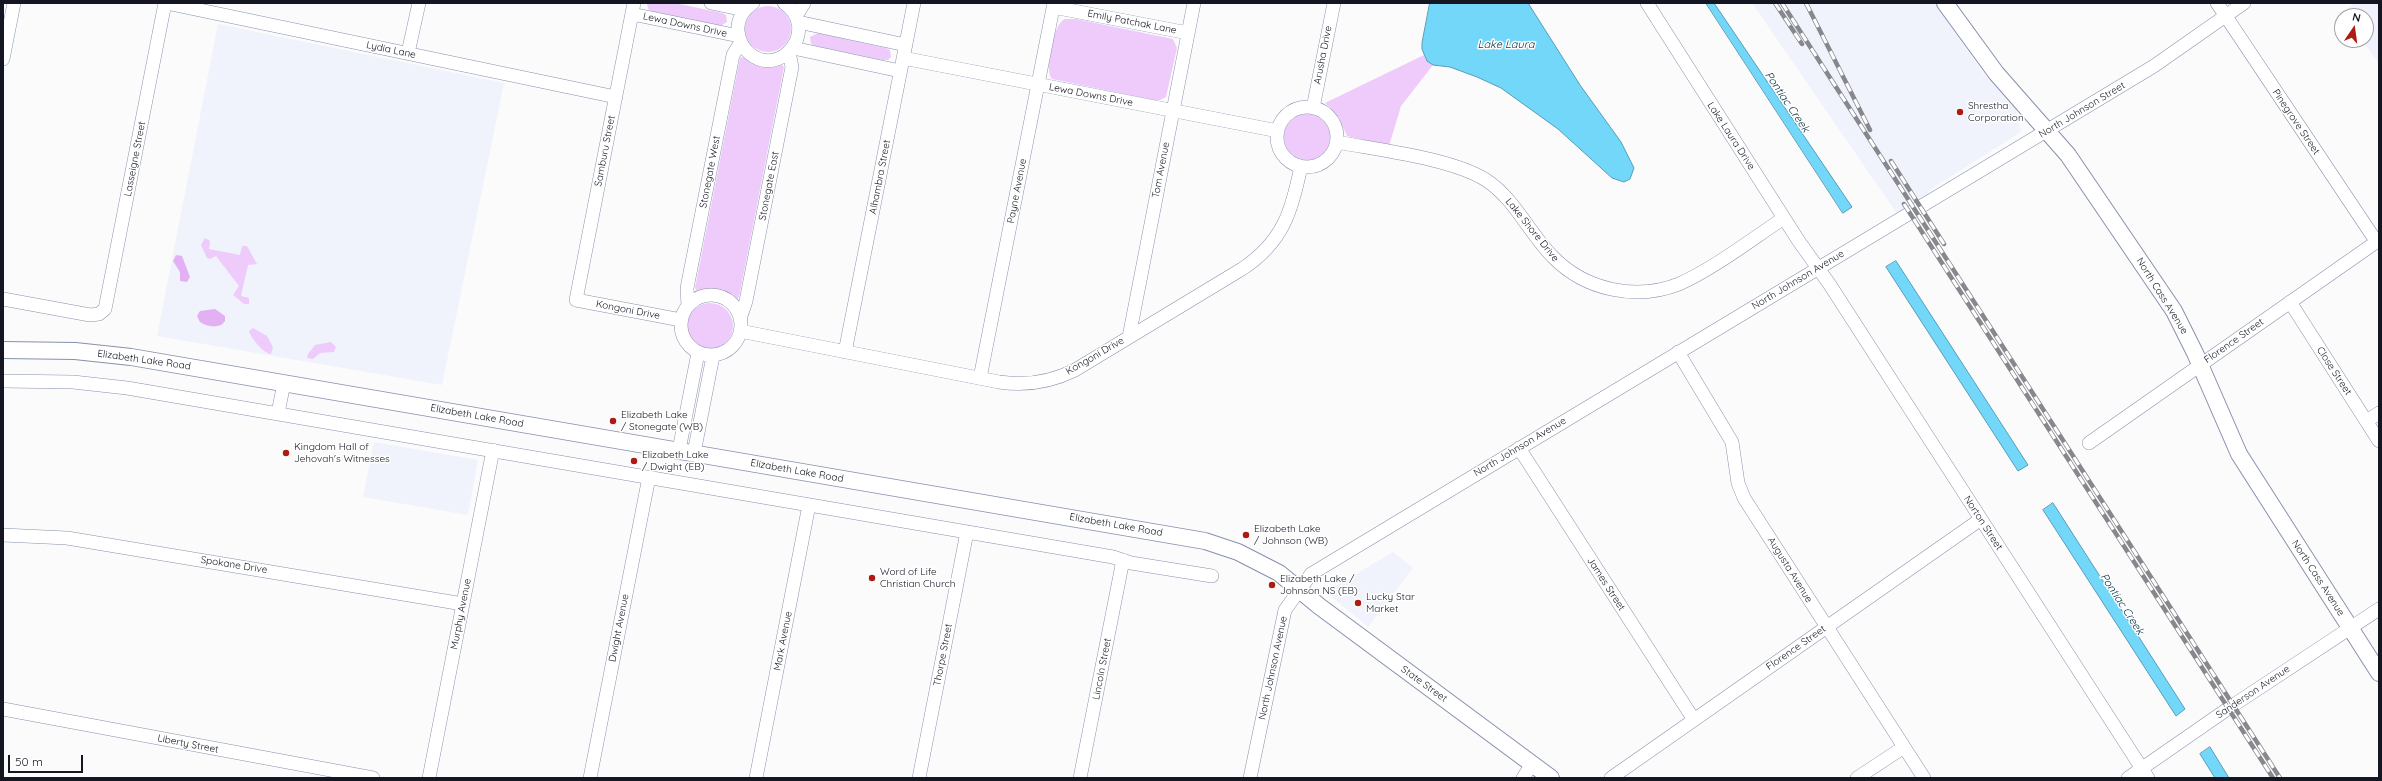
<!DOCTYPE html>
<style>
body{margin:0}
#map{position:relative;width:2382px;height:781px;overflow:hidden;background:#fbfbfb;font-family:Quicksand,sans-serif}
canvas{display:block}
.frame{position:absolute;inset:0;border:4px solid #141722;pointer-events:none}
.north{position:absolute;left:2334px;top:8px;width:40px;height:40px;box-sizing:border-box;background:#fff;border:1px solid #a1a2a7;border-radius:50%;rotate:13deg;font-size:11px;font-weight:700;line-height:16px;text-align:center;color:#141722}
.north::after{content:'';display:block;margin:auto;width:14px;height:18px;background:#ad1c12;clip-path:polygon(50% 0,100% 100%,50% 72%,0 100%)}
.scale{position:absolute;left:8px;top:755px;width:75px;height:18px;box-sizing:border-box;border:2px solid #141722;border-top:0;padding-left:5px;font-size:12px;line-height:14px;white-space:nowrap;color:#141722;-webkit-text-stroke:3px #fff;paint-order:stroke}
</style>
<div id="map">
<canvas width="2382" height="781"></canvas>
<div class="frame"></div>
<div class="north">N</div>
<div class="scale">50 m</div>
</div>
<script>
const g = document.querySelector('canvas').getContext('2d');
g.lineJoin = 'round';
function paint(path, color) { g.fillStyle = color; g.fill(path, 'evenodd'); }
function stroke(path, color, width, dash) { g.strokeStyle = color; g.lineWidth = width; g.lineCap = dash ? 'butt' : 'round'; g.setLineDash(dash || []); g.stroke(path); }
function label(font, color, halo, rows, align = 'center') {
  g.font = font + ' Quicksand,sans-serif'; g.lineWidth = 3; g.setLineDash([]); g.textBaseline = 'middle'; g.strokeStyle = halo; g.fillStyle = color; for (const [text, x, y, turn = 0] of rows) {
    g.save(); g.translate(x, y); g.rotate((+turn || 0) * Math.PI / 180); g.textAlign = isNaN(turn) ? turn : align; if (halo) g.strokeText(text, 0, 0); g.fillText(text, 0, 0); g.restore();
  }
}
const built = new Path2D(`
 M1752 3H1935L1983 73 2016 109 2021 132 1928 191 1932 199 1900 218Z
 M2355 3H2379V64L2362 40H2366V16H2344L2342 13Z
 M218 24 504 83 442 385 157 336Z
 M374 442 478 460 468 515 363 497Z
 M1393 552 1413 568 1368 627 1326 592Z`);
const green = new Path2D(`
 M647 3H675L722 13 726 15 727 22 720 26 651 11 648 9Z
 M745 29a23 23 0 1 1 46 0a23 23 0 1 1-46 0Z
 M1065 19H1076L1173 39 1177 48 1166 97 1160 100H1153L1052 79C1044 71 1053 23 1065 19Z
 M818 33 886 48 890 50 891 57 888 60H882L815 46 811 44 810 37Z
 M1424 55 1427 61 1433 65 1401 106 1389 146 1347 136 1339 118 1325 103Z
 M743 57 760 66 781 64 784 67 739 297 737 299C724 289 712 287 697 291L695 288 740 58Z
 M1284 137a23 23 0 1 1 46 0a23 23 0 1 1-46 0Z
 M205 238 210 241 209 249 240 255 242 246H247L257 264 248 265 241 296 249 298V304H244L233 295 239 286 216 256 210 259 207 258 201 245Z
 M687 326a23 23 0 1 1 46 0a23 23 0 1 1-46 0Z
 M253 328 267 336 273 347 271 354C263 353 251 338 249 331Z
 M331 342 336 347 334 352 320 353 313 359 307 358 308 354 315 345Z`);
const forest = new Path2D(`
 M176 255 182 256 190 277 187 282 180 281V272L173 261Z
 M215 309 225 316V321C220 329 207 327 200 322L197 316 200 311Z`);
const water = new Path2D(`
 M1430 3H1528L1580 85 1621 142 1634 168 1630 179 1624 182 1612 178 1558 129 1501 88 1477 77 1450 67 1433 65 1427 61 1422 49V43Z
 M1706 3H1714L1852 207 1843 213Z
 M1896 261 2028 465 2018 471 1886 267Z
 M2053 503 2185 709 2176 716 2043 510Z
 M2210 747 2229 778H2215L2200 754Z`);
const minor = new Path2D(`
 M166 3 616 97
 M634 3 576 300 681 320
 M711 3 745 10
 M753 3C744 9 737 19 738 31 739 39 742 47 749 53 780 80 821 29 784 3
 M1647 3 1798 240 1830 285 2148 778
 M2217 3 2376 241
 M1053 7 1188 33
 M632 14 739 36
 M796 16 804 3
 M798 22 906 45
 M793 48 900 71
 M408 53 419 3
 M903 58 1278 131
 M3 59 14 3
 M1277 137a30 30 0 1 1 60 0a30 30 0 1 1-60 0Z
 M1313 108 1334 3
 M1337 142C1378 150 1451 158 1486 180 1515 199 1529 233 1553 257 1585 290 1636 301 1679 284 1713 269 1752 239 1784 218
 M681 325a30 30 0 1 1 60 0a30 30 0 1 1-60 0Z
 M3 299 90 315 99 314 105 309 165 3
 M2290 302 2379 441
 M688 305 687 288 733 55 741 42
 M740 319 746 301 792 67 789 52
 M740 331 999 382C1025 386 1051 382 1075 370L1242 269C1283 242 1292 211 1301 166
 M1129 337 1194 3
 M845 352 914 3
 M1678 352 1732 442 1738 483 1744 498 1924 778
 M980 378 1054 3
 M3 381 73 382 127 388 1113 557 1131 563 1212 576
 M278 413 284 383
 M2367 421 2379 413
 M2089 443 2379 240
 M1519 448 1694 720
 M679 450 698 353
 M694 453 713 356
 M3 535 67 538 463 604
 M3 709 373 778
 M429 778 493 450
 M590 778 649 477
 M756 778 809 505
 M919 778 967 532
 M1080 778 1123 560
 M1250 778 1285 610 1311 574 2154 66 2244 3
 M1523 778 1532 764
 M1611 778 1981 519
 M1857 778 1904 747
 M2128 778 2229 708 2379 609`);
const major = new Path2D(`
 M1945 3 1996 73 2068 155 2174 311 2195 353 2239 454 2379 673
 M3 350 75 351 131 357 1205 541 1238 552 1279 573 1319 606 1551 778`);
const rail = new Path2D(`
 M1775 3 1802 44
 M1782 3 2280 778
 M1806 3 1870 130
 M1891 161 1944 244
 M1904 204 2273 778`);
const markers = [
 [1960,112,4,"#ad1c12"],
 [613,421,4,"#ad1c12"],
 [286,453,4,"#ad1c12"],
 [634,461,4,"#ad1c12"],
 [1246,535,4,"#ad1c12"],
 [872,578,4,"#ad1c12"],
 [1272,585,4,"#ad1c12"],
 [1358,603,4,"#ad1c12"]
];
const streetNames = [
 ["Emily Patchak Lane",1132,22,11],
 ["Lewa Downs Drive",685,25,12],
 ["Lydia Lane",391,50,12],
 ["Arusha Drive",1323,55,-79],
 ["Lewa Downs Drive",1091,95,11],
 ["North Johnson Street",2082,110,-31],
 ["Pinegrove Street",2296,122,56],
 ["Lake Laura Drive",1731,136,57],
 ["Samburu Street",605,151,-79],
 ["Lasseigne Street",135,159,-79],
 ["Tom Avenue",1161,170,-79],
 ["Stonegate West",710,172,-79],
 ["Alhambra Street",880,177,-79],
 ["Stonegate East",769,186,-79],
 ["Payne Avenue",1017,191,-79],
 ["Lake Shore Drive",1532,230,51],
 ["North Johnson Avenue",1798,280,-31],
 ["North Cass Avenue",2162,296,58],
 ["Kongoni Drive",628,310,11],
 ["Florence Street",2234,341,-35],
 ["Kongoni Drive",1095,356,-30],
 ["Elizabeth Lake Road",144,360,8],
 ["Close Street",2334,371,57],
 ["Elizabeth Lake Road",477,416,10],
 ["North Johnson Avenue",1520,447,-31],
 ["Elizabeth Lake Road",797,471,10],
 ["Norton Street",1983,523,57],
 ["Elizabeth Lake Road",1116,525,10],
 ["Spokane Drive",234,565,9],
 ["Augusta Avenue",1790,570,58],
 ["North Cass Avenue",2318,578,57],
 ["James Street",1606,584,57],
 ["Murphy Avenue",461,614,-79],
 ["Dwight Avenue",619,628,-79],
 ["Mark Avenue",783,641,-79],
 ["Florence Street",1796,648,-35],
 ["Thorpe Street",943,655,-79],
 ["North Johnson Avenue",1273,668,-78],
 ["Lincoln Street",1102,669,-79],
 ["State Street",1424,684,36],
 ["Sanderson Avenue",2253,692,-34],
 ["Liberty Street",188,744,11]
];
const poiNames = [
 ["Shrestha",1968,106],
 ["Corporation",1968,118],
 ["Elizabeth Lake",621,415],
 ["/ Stonegate (WB)",621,427],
 ["Kingdom Hall of",294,447],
 ["Jehovah's Witnesses",294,459],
 ["Elizabeth Lake",642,455],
 ["/ Dwight (EB)",642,467],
 ["Elizabeth Lake",1254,529],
 ["/ Johnson (WB)",1254,541],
 ["Word of Life",880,572],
 ["Christian Church",880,584],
 ["Elizabeth Lake /",1280,579],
 ["Johnson NS (EB)",1280,591],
 ["Lucky Star",1366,597],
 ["Market",1366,609]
];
const waterNames = [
 ["Lake Laura",1506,45],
 ["Pontiac Creek",1787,102,56],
 ["Pontiac Creek",2122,604,57]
];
paint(built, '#f0f3fb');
paint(green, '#efcbfb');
paint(forest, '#e3b1f3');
paint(water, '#72d7f8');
stroke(water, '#569db8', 1);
stroke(minor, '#8791ad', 14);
stroke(major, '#8791ad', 18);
stroke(minor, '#fff', 13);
stroke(major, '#fff', 16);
stroke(rail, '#87888e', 4.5);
stroke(rail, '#fff', 3, [9]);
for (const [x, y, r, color] of markers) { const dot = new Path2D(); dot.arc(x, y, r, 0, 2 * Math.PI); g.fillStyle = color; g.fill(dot); stroke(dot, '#fff', 1.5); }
label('10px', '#141722', '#fff', streetNames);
label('10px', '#141722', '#fff', poiNames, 'left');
label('italic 11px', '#00313f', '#fff', waterNames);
</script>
